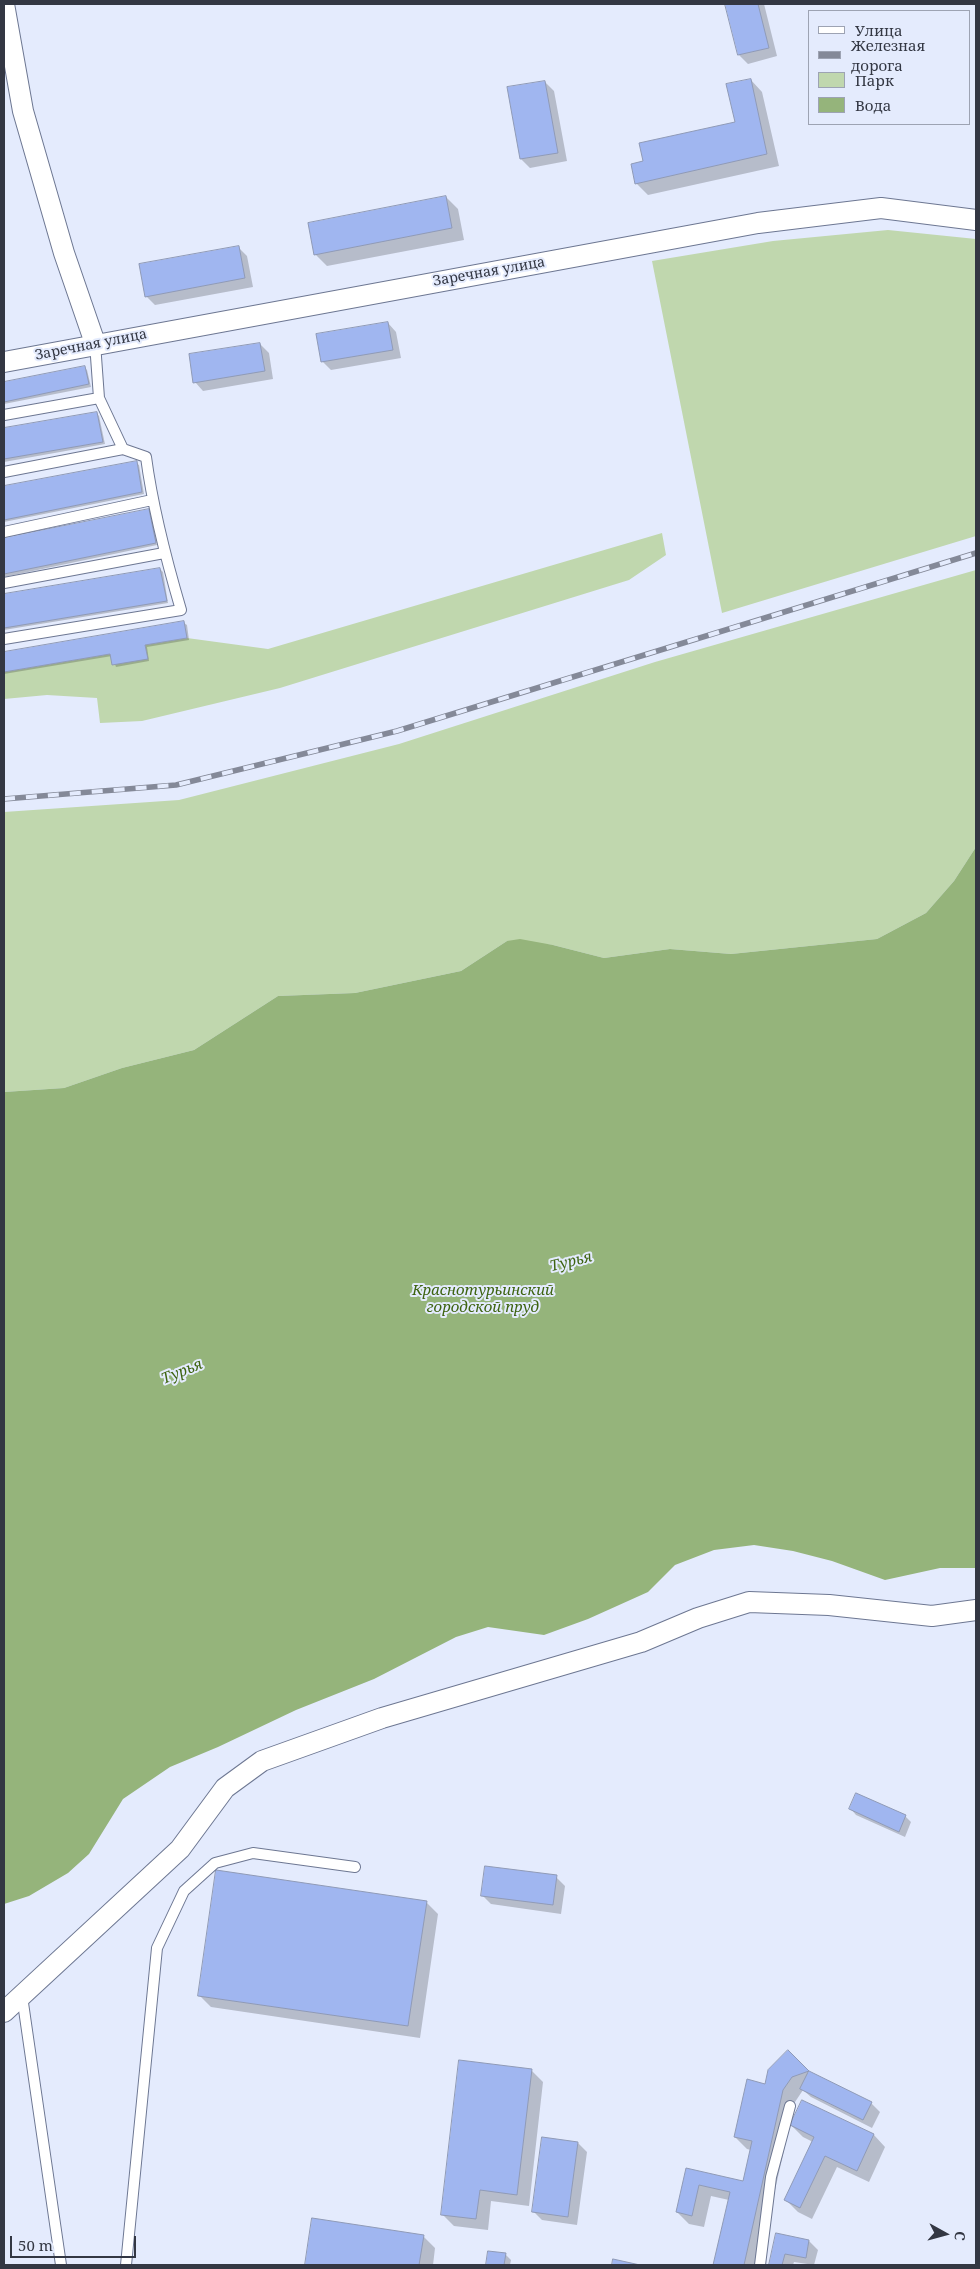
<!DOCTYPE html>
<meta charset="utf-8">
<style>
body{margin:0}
#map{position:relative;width:980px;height:2269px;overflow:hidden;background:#e4ebfd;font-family:"Noto Serif",serif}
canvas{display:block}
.frame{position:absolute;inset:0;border:5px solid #333743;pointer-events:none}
.legend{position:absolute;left:808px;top:10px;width:162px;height:115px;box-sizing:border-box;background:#e4ebfd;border:1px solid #9da3b3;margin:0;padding:6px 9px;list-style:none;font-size:15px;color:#333743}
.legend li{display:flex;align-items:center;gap:10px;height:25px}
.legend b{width:25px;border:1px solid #9da3b3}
.north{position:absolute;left:920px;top:2209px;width:50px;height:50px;-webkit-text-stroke:4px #e4ebfd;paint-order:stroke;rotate:97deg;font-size:14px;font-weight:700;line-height:20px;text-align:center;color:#333743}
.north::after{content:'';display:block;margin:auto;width:18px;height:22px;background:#333743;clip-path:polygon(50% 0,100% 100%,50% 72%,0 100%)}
.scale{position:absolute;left:10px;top:2236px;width:126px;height:22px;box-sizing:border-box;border:2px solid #333743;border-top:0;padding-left:6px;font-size:15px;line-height:18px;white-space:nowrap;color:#333743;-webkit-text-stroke:4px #e4ebfd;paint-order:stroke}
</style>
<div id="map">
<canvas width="980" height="2269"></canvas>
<div class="frame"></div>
<ul class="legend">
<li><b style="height:6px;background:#fff"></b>Улица</li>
<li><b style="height:6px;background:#848998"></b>Железная дорога</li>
<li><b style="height:14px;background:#c0d7ae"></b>Парк</li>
<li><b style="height:14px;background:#95b47b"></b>Вода</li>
</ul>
<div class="north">С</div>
<div class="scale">50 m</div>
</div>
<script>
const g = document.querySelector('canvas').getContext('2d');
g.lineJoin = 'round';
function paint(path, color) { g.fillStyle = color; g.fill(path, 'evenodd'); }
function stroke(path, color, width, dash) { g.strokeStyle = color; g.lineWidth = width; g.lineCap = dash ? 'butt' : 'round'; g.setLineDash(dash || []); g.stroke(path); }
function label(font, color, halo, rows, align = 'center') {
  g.font = font + ' "Noto Serif",serif'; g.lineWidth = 4; g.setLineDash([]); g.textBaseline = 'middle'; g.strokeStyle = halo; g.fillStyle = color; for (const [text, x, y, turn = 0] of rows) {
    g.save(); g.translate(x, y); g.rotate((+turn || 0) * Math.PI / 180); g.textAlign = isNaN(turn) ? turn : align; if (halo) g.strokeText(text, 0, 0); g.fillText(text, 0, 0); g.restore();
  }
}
const green = new Path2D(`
 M888 230 976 239V536L722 613 652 261 773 241Z
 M662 533 666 555 629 580 280 688 142 721 100 723 97 698 47 695 4 699V672L110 654 147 658 145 645 187 638 268 649Z
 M976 570V847L954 881 926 913 877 939 731 954 670 949 604 958 553 945 507 941 461 971 355 993 278 996 194 1050 122 1068 64 1088 4 1092V812L179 800 399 744 655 662Z`);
const water = new Path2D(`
 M976 847V1568H940L885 1580 832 1561 793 1551 754 1545 714 1550 675 1565 648 1592 588 1619 544 1635 488 1627 456 1637 374 1679 296 1710 218 1747 170 1767 123 1799 89 1854 68 1873 29 1896 4 1904V1092L64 1088 122 1068 194 1050 278 996 355 993 461 971 507 941 520 939 553 945 604 958 670 949 731 954 877 939 926 913 954 881Z`);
const shadow = new Path2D(`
 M727 4H764L777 56 748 64 739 55Z
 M751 80 762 92 779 166 648 195 636 183 645 162 736 123Z
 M545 82 554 91 567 161 530 168 521 159 509 88Z
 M446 197 458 209 464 240 327 266 315 254Z
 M238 247 247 256 253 287 155 305 146 296Z
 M388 323 396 332 401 358 331 370 322 361Z
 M260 344 269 353 273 379 203 391 195 382Z
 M85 368 87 370 91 387 4 404V383Z
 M97 414 99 416 105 444 4 462V430Z
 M136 463 139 465 144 494 4 522V488Z
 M148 511 151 513 157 545 4 577V540Z
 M160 569 163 572 168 603 4 630V595Z
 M184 623 187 625 189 640 147 647 149 661 116 667 112 656 4 674V654Z
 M851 1809 905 1816 911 1822 905 1837 856 1815Z
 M556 1877 565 1886 561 1914 491 1904 482 1895Z
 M426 1902 438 1914 420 2038 211 2007 199 1995Z
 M788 2052 809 2073 871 2103 880 2112 872 2128 811 2097 803 2090 795 2102 758 2265H714L729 2200 711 2196 704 2227 689 2224 677 2212 687 2169 744 2182 751 2150 747 2149 735 2137Z
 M531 2070 543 2082 529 2206 491 2201 488 2230 454 2226 442 2214Z
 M802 2102 874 2135 885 2147 869 2182 837 2167 812 2219 798 2212 786 2200 813 2142 803 2137 791 2125Z
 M578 2143 587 2152 577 2225 542 2220 533 2211Z
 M313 2219 423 2236 435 2248 433 2265H307Z
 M777 2234 809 2241 818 2250 814 2265 794 2262 793 2265H770Z
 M489 2252 505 2254 511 2260 510 2265H488Z`);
const building = new Path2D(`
 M725 4H758L769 48 738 55Z
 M751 79 767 154 635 184 631 164 643 161 639 143 735 122 726 84Z
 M545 81 558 153 520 159 507 87Z
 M446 196 452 228 314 255 308 223Z
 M239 246 245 278 145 297 139 264Z
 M388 322 393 350 321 362 316 334Z
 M260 343 265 371 193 383 189 354Z
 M85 366 89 384 4 402V382Z
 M97 412 103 442 4 459V428Z
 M137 461 142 492 4 520V486Z
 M149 509 156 543 4 574V538Z
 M160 568 167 601 4 628V594Z
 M184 621 187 638 145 645 148 659 112 665 110 654 4 672V652Z
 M856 1793 906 1815 899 1832 849 1809Z
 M485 1866 557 1875 553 1905 481 1896Z
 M216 1870 427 1901 408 2026 198 1996Z
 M788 2050 809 2071 792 2077 783 2090 744 2265H713L730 2192 699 2185 692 2216 676 2212 686 2168 743 2181 752 2141 734 2137 747 2079 765 2084 768 2070Z
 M459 2060 532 2069 517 2195 480 2190 476 2219 441 2215Z
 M809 2071 872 2102 863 2120 800 2089Z
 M802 2100 874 2134 857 2171 825 2156 800 2208 784 2200 814 2137 790 2125Z
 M542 2137 578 2142 568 2217 532 2212Z
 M312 2218 424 2235 419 2265H305Z
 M776 2233 809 2240 806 2258 785 2254 782 2265H769Z
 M488 2251 506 2253 504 2265H486Z
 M613 2259 640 2265H612Z`);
const service = new Path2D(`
 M4 415 99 398
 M4 472 123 449
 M4 532 152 500
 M4 583 164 553
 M4 639 181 610C166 559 153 510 146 457L123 449 99 398 95 343
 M22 1996 61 2265
 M126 2265 157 1948 184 1891 215 1863 253 1853 355 1867
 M760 2265 771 2177 790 2106`);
const minor = new Path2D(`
 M4 4 23 111 64 253 95 343
 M4 362 758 223 881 208 976 220
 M4 2012 180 1849 225 1788 262 1761 382 1718 641 1642 698 1618 749 1602 829 1605 932 1616 976 1610`);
const rail = new Path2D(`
 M4 799 176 785 397 731 976 553`);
const streetNames = [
 ["Заречная улица",489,272,-10],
 ["Заречная улица",91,345,-11]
];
const waterNames = [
 ["Турья",571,1262,-14],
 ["Краснотурьинский",483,1291],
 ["городской пруд",483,1308],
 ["Турья",182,1372,-22]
];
paint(green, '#c0d7ae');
paint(water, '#95b47b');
paint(shadow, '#0003');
paint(building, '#a0b6f0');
stroke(building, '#8f9ab6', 1);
stroke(service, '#6d7792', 12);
stroke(minor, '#6d7792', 22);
stroke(service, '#fff', 10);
stroke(minor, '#fff', 20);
stroke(rail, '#848998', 5.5);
stroke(rail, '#e4ebfd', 4, [11]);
label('14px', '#333743', '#e4ebfd', streetNames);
label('italic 15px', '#3e6411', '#e4ebfd', waterNames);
</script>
